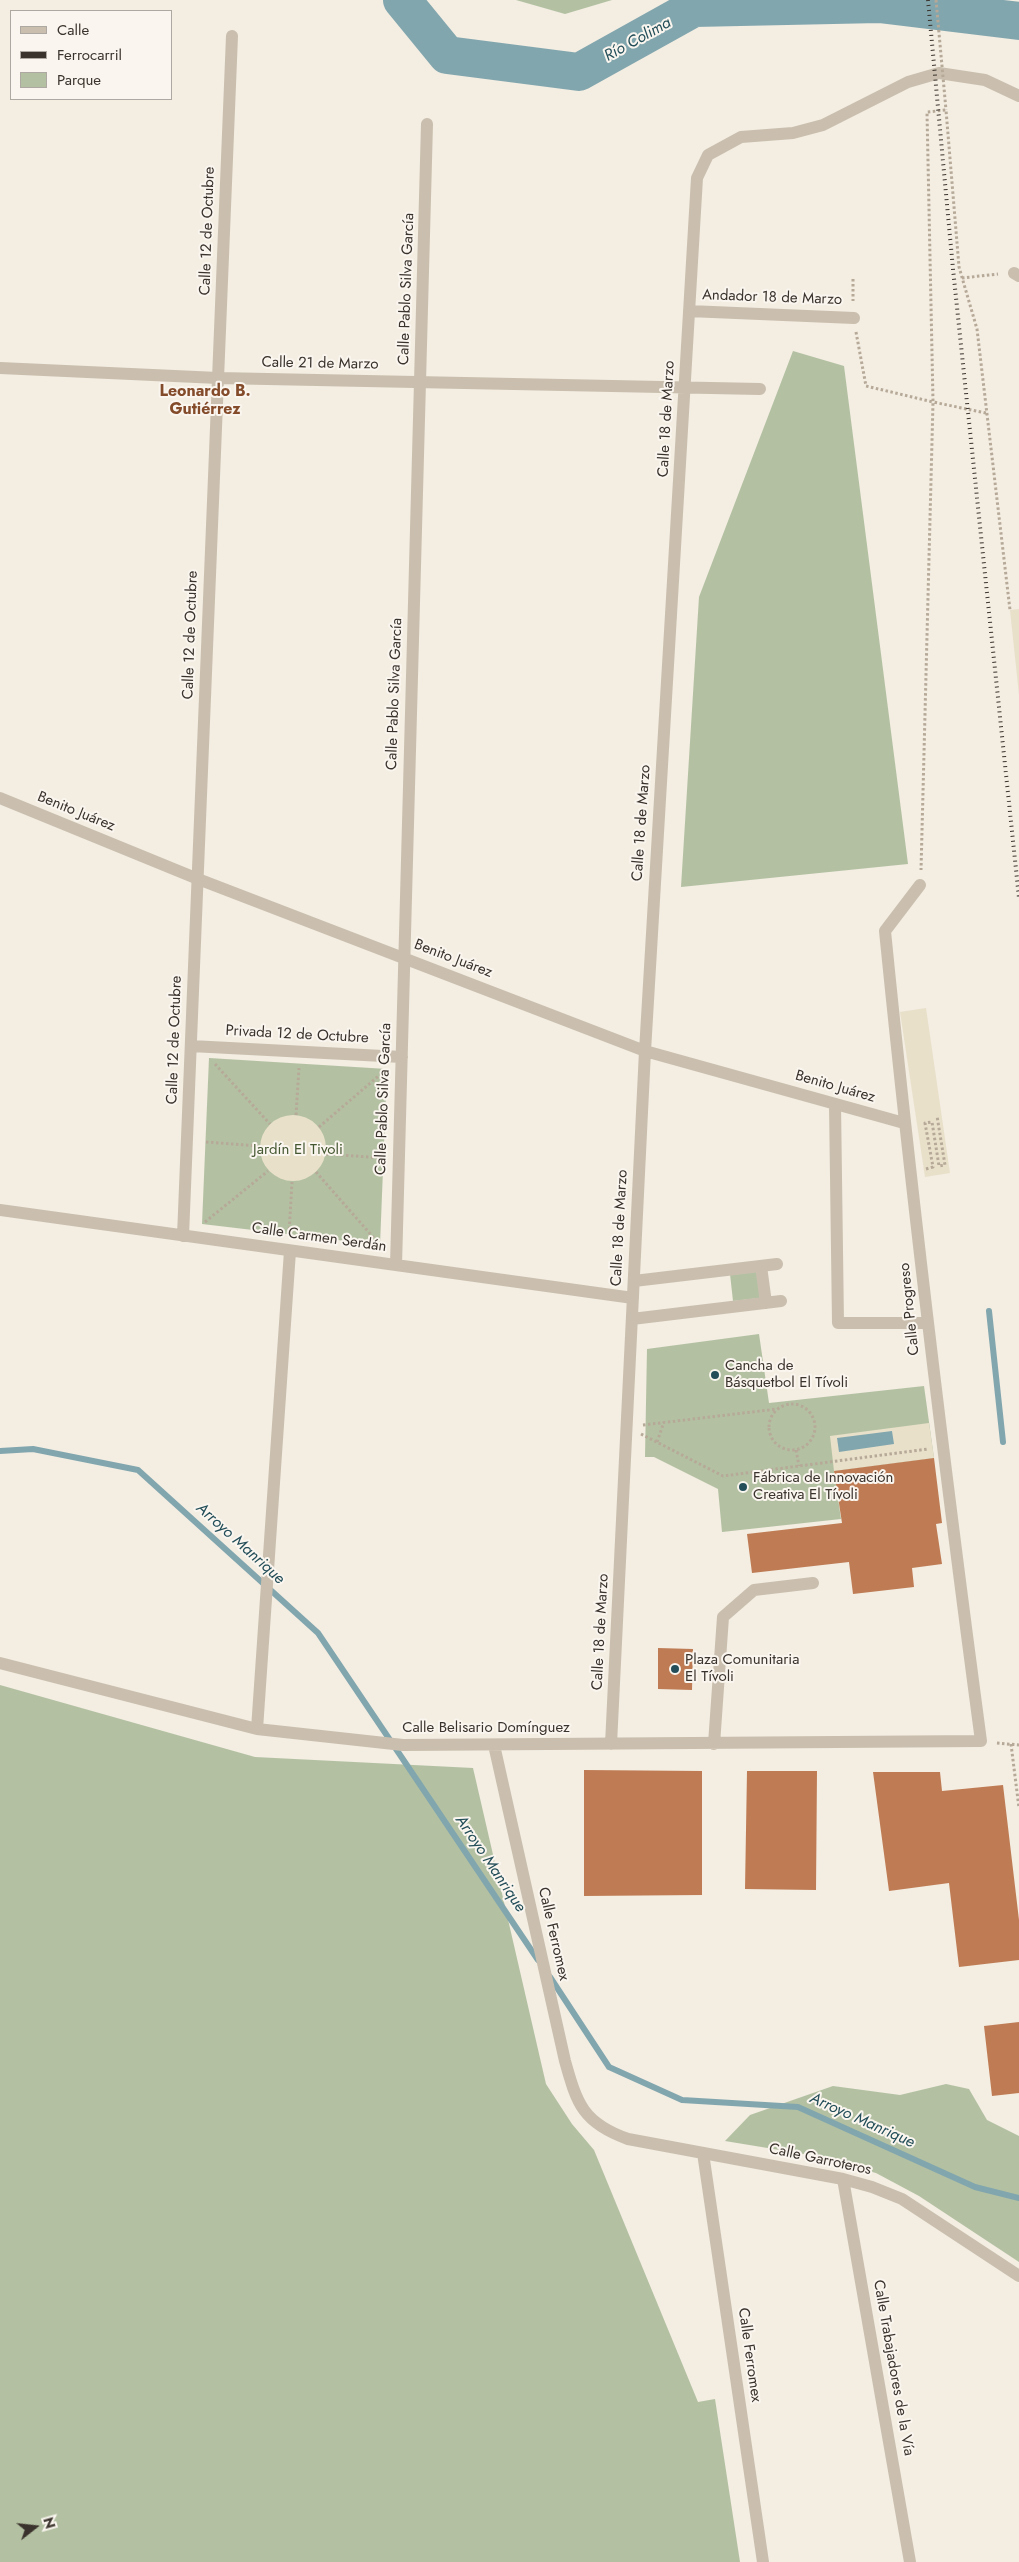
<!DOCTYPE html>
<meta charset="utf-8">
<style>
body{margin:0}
#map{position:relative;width:1019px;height:2562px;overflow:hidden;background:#f3ede2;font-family:Jost,sans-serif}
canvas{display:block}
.legend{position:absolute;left:10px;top:10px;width:162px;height:90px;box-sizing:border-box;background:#faf6ef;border:1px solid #ada8a1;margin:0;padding:6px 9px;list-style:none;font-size:15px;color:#3a322c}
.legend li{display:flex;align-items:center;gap:10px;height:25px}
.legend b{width:25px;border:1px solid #ada8a1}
.north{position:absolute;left:10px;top:2502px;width:50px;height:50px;-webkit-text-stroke:4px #faf6ef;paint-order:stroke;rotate:74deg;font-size:14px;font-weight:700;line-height:20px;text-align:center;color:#3a322c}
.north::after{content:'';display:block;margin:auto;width:18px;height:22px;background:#3a322c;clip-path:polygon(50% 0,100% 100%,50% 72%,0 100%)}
</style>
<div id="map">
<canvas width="1019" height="2562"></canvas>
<ul class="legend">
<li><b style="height:6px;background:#cabfae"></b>Calle</li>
<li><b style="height:6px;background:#3a322c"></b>Ferrocarril</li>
<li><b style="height:14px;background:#b3c1a2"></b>Parque</li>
</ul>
<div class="north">N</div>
</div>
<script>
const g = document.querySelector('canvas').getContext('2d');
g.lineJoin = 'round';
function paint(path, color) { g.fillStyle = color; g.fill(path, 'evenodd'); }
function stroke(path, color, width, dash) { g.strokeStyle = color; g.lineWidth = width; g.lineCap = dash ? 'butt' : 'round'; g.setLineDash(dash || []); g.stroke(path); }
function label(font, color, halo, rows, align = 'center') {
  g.font = font + ' Jost,sans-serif'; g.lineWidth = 4; g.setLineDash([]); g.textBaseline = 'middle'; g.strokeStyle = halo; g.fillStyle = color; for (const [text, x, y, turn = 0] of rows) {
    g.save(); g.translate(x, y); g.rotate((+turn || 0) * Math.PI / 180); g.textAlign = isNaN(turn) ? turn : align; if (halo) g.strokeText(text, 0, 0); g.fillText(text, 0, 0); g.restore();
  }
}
const green = new Path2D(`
 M516 0H612L565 14Z
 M793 351 844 366 908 864 681 887 699 597Z
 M209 1058 387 1069 380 1245 202 1224Z
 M757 1271 760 1298 733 1301 730 1274Z
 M759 1334 769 1403 924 1386 934 1458 834 1471 841 1519 722 1532 718 1489 654 1457H645L647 1349Z
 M0 1685 255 1757 473 1768 546 2084 572 2124 594 2150 698 2402 715 2399 740 2562H0Z
 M946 2084 969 2089 987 2120 1019 2136V2262L919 2196 876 2173 804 2154 725 2141 750 2115 833 2086 900 2095Z`);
const plaza = new Path2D(`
 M1019 609V695L1010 610Z
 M926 1008 950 1173 925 1177 900 1012Z
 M260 1148a33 33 0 1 1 66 0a33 33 0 1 1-66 0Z
 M929 1423 934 1458 834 1471 830 1436Z`);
const water = new Path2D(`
 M892 1431 894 1444 839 1452 837 1438Z`);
const stream = new Path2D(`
 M989 1311 1003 1442
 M0 1451 33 1449 138 1470 318 1633 538 1960
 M550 1977 609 2067 682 2100 798 2107 975 2187 1019 2198`);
const river = new Path2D(`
 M402 0 447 55 579 72 694 8 879 4 1019 21`);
const building = new Path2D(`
 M934 1458 942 1523 936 1524 942 1564 912 1568 914 1587 853 1594 849 1562 752 1573 747 1534 842 1523 834 1471Z
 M658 1648 693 1649 692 1690 658 1689Z
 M584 1770 702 1771V1895L584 1896Z
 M747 1771H817L816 1890 745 1889Z
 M873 1772H940L942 1791 1003 1785 1019 1920V1960L959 1967 949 1883 889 1891Z
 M1019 2022V2093L992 2096 984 2026Z`);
const path = new Path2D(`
 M962 278 998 274
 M853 279V301
 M856 332 866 386 933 402 921 870
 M986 413 933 402 927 112 946 110 959 267 977 329 1010 610
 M215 1064 270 1124
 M296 1115 299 1068
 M319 1127 382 1073
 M206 1142 259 1146
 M326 1154 383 1158
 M926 1169 933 1167 925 1123 932 1122 939 1166 945 1165 937 1116
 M316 1172 380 1245
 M205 1222 268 1171
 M289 1234 292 1182
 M769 1427a23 23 0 1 1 46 0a23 23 0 1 1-46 0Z
 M643 1425 777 1409
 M641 1434 723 1476 928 1449
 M657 1442 664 1422
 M796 1450 799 1466
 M997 1743 1019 1745
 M1011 1744 1019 1808`);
const minor = new Path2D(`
 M1014 273 1019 276
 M689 311 854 318
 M0 368 218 378 760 389
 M0 798 198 879 645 1051 904 1123
 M191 1046 402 1057
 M835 1104 838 1323H927
 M0 1210 633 1298
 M183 1236 232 36
 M396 1265 427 124
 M761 1266 766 1303
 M634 1281 777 1264
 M632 1319 781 1301
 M0 1663 257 1729 403 1745 981 1741C945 1472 912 1202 885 931L920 885
 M257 1729 290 1251
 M611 1744 645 1051 697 178 708 155 741 137 793 133 823 125 908 82 939 73 985 80 1019 96
 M714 1744 723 1617 754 1590 813 1583
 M494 1745 565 2061C577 2104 583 2123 628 2139L843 2179 872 2187 902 2199 1019 2276
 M703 2153 763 2562
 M843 2179 910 2562`);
const rail = new Path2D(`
 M928 0 953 269 1019 898`);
const pathBridge = new Path2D(`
 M936 0 946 110`);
const markers = [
 [715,1375,5,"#234e59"],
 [743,1487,5,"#234e59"],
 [675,1669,5,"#234e59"]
];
const streetNames = [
 ["Calle 12 de Octubre",208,231,-88],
 ["Calle Pablo Silva García",407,289,-88],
 ["Andador 18 de Marzo",772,298,2],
 ["Calle 21 de Marzo",320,364,1],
 ["Calle 18 de Marzo",667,419,-87],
 ["Calle 12 de Octubre",191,635,-88],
 ["Calle Pablo Silva García",395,694,-88],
 ["Benito Juárez",76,812,22],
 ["Calle 18 de Marzo",642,823,-86],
 ["Benito Juárez",453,959,21],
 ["Privada 12 de Octubre",297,1035,3],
 ["Calle 12 de Octubre",175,1040,-88],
 ["Benito Juárez",835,1087,16],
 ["Calle Pablo Silva García",384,1099,-88],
 ["Calle 18 de Marzo",620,1228,-87],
 ["Calle Carmen Serdán",319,1238,8],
 ["Calle Progreso",910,1309,-96],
 ["Calle 18 de Marzo",601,1632,-87],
 ["Calle Belisario Domínguez",486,1728],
 ["Calle Ferromex",553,1934,77],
 ["Calle Garroteros",820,2160,12],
 ["Calle Ferromex",749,2355,82],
 ["Calle Trabajadores de la Vía",893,2368,80]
];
const parkNames = [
 ["Jardín El Tivoli",298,1150]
];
const poiNames = [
 ["Cancha de",725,1366],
 ["Básquetbol El Tívoli",725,1383],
 ["Fábrica de Innovación",753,1478],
 ["Creativa El Tívoli",753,1495],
 ["Plaza Comunitaria",685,1660],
 ["El Tívoli",685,1677]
];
const waterNames = [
 ["Río Colima",638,40,-29],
 ["Arroyo Manrique",240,1544,42],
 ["Arroyo Manrique",490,1864,56],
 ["Arroyo Manrique",862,2121,24]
];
const neighbourhoodNames = [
 ["Leonardo B.",205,392],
 ["Gutiérrez",205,410]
];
paint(green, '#b3c1a2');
paint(plaza, '#e9e0ca');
paint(water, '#82a6ae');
stroke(stream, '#82a6ae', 6);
stroke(river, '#82a6ae', 38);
paint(building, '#bf7c54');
stroke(path, '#b6a998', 3, [2.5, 2.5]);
stroke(minor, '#cabfae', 12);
stroke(rail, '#3a322c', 4, [1, 4]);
stroke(pathBridge, '#b6a998', 3, [2.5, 2.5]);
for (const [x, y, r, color] of markers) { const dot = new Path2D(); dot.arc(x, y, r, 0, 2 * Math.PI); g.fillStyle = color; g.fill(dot); stroke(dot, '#faf6ef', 2); }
label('15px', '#3a322c', '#faf6ef', streetNames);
label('15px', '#445731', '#faf6ef', parkNames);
label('15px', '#3a322c', '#faf6ef', poiNames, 'left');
label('italic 16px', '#234e59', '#faf6ef', waterNames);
label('bold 16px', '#844b2a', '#faf6ef', neighbourhoodNames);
</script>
